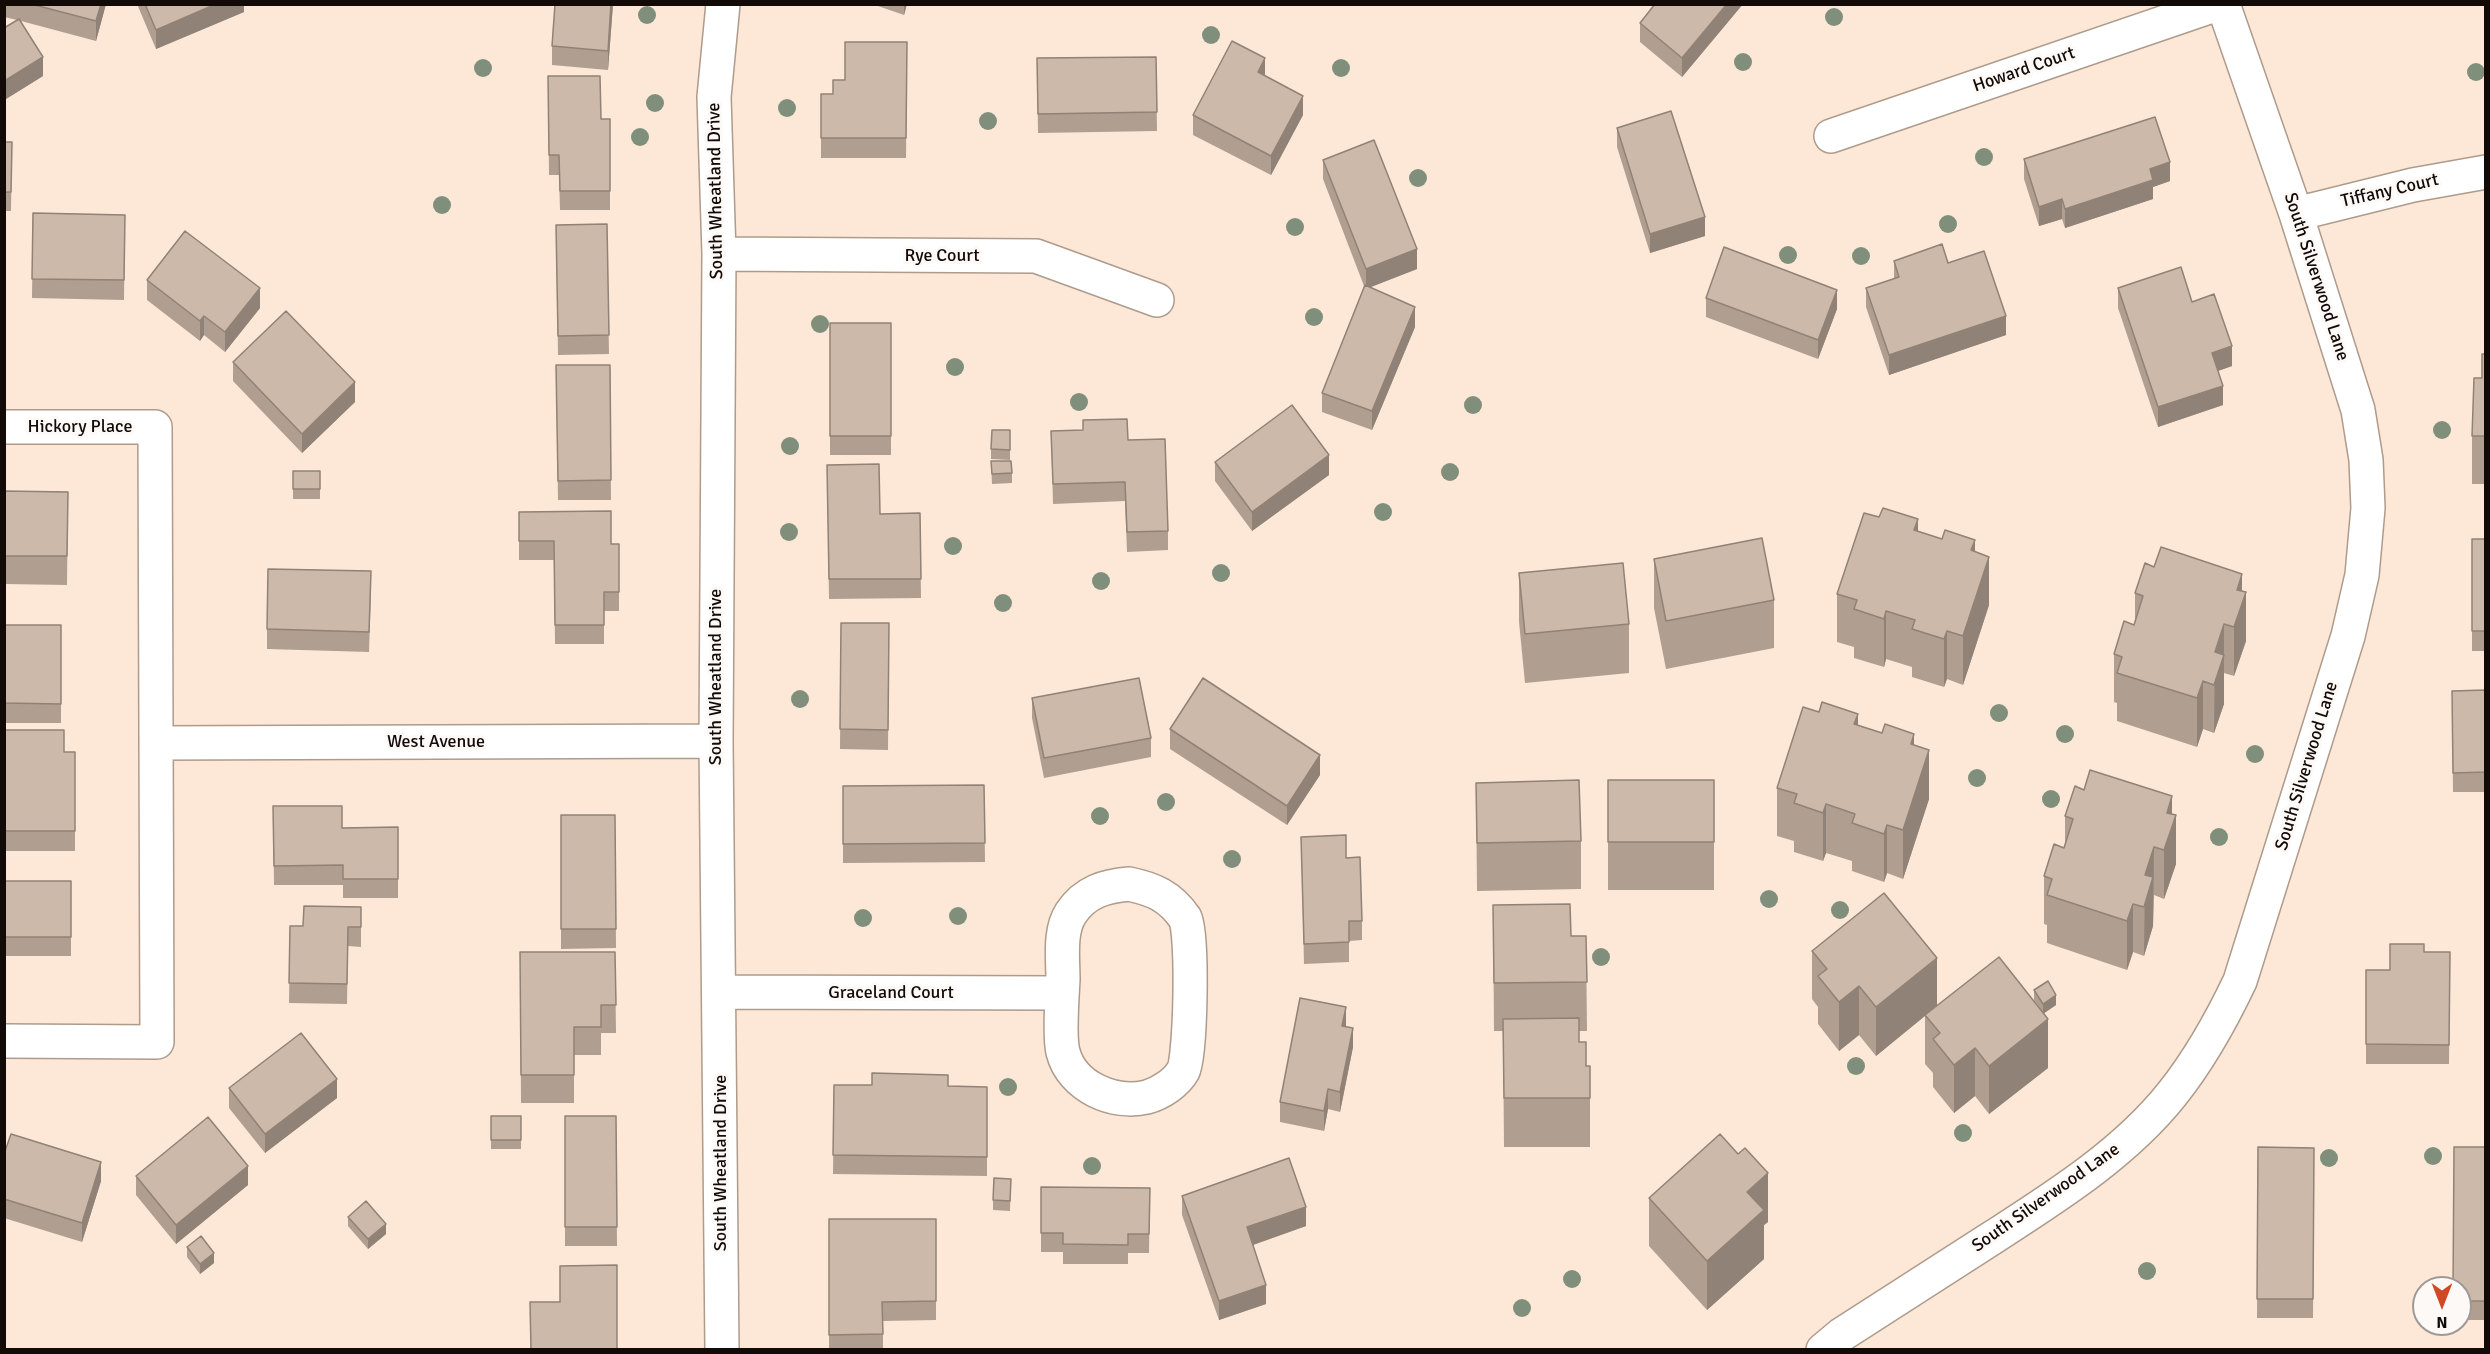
<!DOCTYPE html>
<style>
body{margin:0}
#map{position:relative;width:2490px;height:1354px;overflow:hidden;background:#fde8d8;font-family:Signika,sans-serif}
canvas{display:block}
.frame{position:absolute;inset:0;border:6px solid #110a06;pointer-events:none}
.north{position:absolute;left:2412px;top:1276px;width:60px;height:60px;box-sizing:border-box;background:#fdf9f6;border:2px solid #9f9996;border-radius:50%;rotate:180deg;font-size:16px;font-weight:700;line-height:24px;text-align:center;color:#110a06}
.north::after{content:'';display:block;margin:auto;width:21px;height:27px;background:#d14825;clip-path:polygon(50% 0,100% 100%,50% 72%,0 100%)}
</style>
<div id="map">
<canvas width="2490" height="1354"></canvas>
<div class="frame"></div>
<div class="north">N</div>
</div>
<script>
const g = document.querySelector('canvas').getContext('2d');
g.lineJoin = 'round';
function stroke(path, color, width, dash) { g.strokeStyle = color; g.lineWidth = width; g.lineCap = dash ? 'butt' : 'round'; g.setLineDash(dash || []); g.stroke(path); }
function paint(path, color) { g.fillStyle = color; g.fill(path, 'evenodd'); }
function label(font, color, halo, rows, align = 'center') {
  g.font = font + ' Signika,sans-serif'; g.lineWidth = 6; g.setLineDash([]); g.textBaseline = 'middle'; g.strokeStyle = halo; g.fillStyle = color; for (const [text, x, y, turn = 0] of rows) {
    g.save(); g.translate(x, y); g.rotate((+turn || 0) * Math.PI / 180); g.textAlign = isNaN(turn) ? turn : align; if (halo) g.strokeText(text, 0, 0); g.fillText(text, 0, 0); g.restore();
  }
}
const minor = new Path2D(`
 M1831 136 2218 4
 M2296 214 2413 185 2486 172
 M719 254 1036 256 1157 300
 M4 427H155L157 1042 4 1041
 M156 743 716 741
 M1129 884C1153 889 1170 896 1185 918 1193 931 1191 1056 1183 1071 1176 1083 1161 1093 1147 1097 1114 1105 1072 1087 1063 1052 1059 1037 1062 997 1063 980 1063 959 1059 931 1071 913 1085 892 1105 886 1129 884Z
 M720 992 1062 993
 M722 1350 716 741 719 254 714 97 723 4
 M1823 1350 1841 1335C1893 1302 1944 1269 1995 1236 2057 1196 2125 1153 2172 1094 2200 1059 2221 1021 2240 981L2348 636 2362 575 2368 508 2366 460 2358 410 2296 214 2223 4`);
const trees = [
 [647,15],
 [1834,17],
 [1211,35],
 [1743,62],
 [483,68],
 [1341,68],
 [2476,72],
 [655,103],
 [787,108],
 [988,121],
 [640,137],
 [1984,157],
 [1418,178],
 [442,205],
 [1948,224],
 [1295,227],
 [1788,255],
 [1861,256],
 [1314,317],
 [820,324],
 [955,367],
 [1079,402],
 [1473,405],
 [2442,430],
 [790,446],
 [1450,472],
 [1383,512],
 [789,532],
 [953,546],
 [1221,573],
 [1101,581],
 [1003,603],
 [800,699],
 [1999,713],
 [2065,734],
 [2255,754],
 [1977,778],
 [2051,799],
 [1166,802],
 [1100,816],
 [2219,837],
 [1232,859],
 [1769,899],
 [1840,910],
 [958,916],
 [863,918],
 [1601,957],
 [1856,1066],
 [1008,1087],
 [1963,1133],
 [2433,1156],
 [2329,1158],
 [1092,1166],
 [2147,1271],
 [1572,1279],
 [1522,1308]
];
const wall = new Path2D(`
 M4 4H106L96 41 21 21 43 76 6 99 4 97V28L17 20 4 17Z
 M137 4H244V12L156 49Z
 M555 4H613L608 70 552 65V46Z
 M872 4H907L904 15Z
 M1743 4 1682 77 1640 42V23Z
 M907 42 906 158H821V94H833L845 80Z
 M1156 57 1157 131 1038 133 1037 58Z
 M548 76 601 119H610V210H560L559 175H549Z
 M1193 115H1303L1271 175 1193 135Z
 M1617 128 1705 236 1650 253 1617 147Z
 M4 142H12L11 211H4Z
 M2024 159 2170 181 2153 187V199L2065 228 2062 219 2039 226 2024 179Z
 M1323 160 1417 269 1370 287 1415 327 1372 430 1322 412V393L1364 286 1323 179Z
 M33 213 125 215 124 300 32 298Z
 M607 224 609 354 558 355 556 225Z
 M1894 261 1948 263 2006 335 1889 375 1866 307V288L1894 279Z
 M147 280 260 308 225 352 204 335 200 341 147 300Z
 M2118 288 2192 302 2232 366 2218 371 2223 405 2158 427 2118 308Z
 M1706 298 1837 309 1818 359 1706 317Z
 M830 323H891V455H830Z
 M2486 354V484H2472V436Z
 M233 362 355 402 302 453 233 381Z
 M556 365H610L611 500H558Z
 M1010 430V460L991 459V449Z
 M1051 431 1128 440 1168 531V550L1127 552 1125 501 1053 504Z
 M991 461 1012 473V483L992 484Z
 M1215 462 1329 475 1252 531 1215 481Z
 M827 465 880 514 920 513 921 598 829 599Z
 M293 471H320V499H293Z
 M4 491 68 492 67 585 4 584Z
 M519 512 611 544H619V611H604V644H555L554 560H519Z
 M1918 531 1975 552 1989 605 1963 685 1947 679 1944 687 1912 677V667L1886 659 1884 667 1854 658V647L1837 642V594Z
 M2472 539H2486V651H2472Z
 M1654 559 1774 600V648L1666 669 1654 608Z
 M2154 567 2242 591 2246 641 2234 676 2224 673V704L2214 733 2203 729 2197 747 2117 721V703L2114 702V654L2134 625 2135 620V593Z
 M1519 573 1629 624V673L1525 683 1519 622Z
 M371 591 369 652 267 649V629Z
 M841 623H889L888 750 840 749Z
 M4 625H61V723H4Z
 M2486 690V792H2453L2452 691Z
 M1032 698 1151 738V757L1044 778 1032 718Z
 M1858 725 1914 746 1929 799 1903 879 1887 873 1884 882 1852 871V861L1826 853 1823 861 1794 852V841L1777 836V788Z
 M1170 729 1320 775 1287 825 1170 749Z
 M4 730 64 752H75V851H5Z
 M1608 780H1714V890H1608Z
 M1476 783 1581 841V889L1477 891Z
 M984 785 985 862 843 863V786Z
 M2084 790 2172 814 2176 864 2164 899 2154 895 2153 926 2144 956 2133 952 2127 970 2047 943V925L2044 924V876L2064 848 2065 843V816Z
 M273 806 342 828 398 827V898H343V885H274Z
 M561 815H615L616 948 561 949Z
 M1301 837 1346 858 1362 921V940L1349 941V962L1304 964Z
 M4 881H71V956H4Z
 M1493 905 1571 936H1586L1587 1031H1579V1042L1586 1066H1590V1147H1504L1503 1031H1494Z
 M361 907V947L348 946 347 1004 289 1003 290 926H303Z
 M1812 951 1937 1006 2040 1008 2034 1000V990L2056 1005 2044 1013 2048 1068 1989 1114 1975 1096 1954 1113 1933 1087V1073L1925 1064V1016L1876 1056 1859 1035 1839 1051 1818 1024V1007L1812 999Z
 M520 952H615L616 1033H601V1055H574V1103H521Z
 M2424 952H2450L2449 1064H2366V970H2390Z
 M1346 1027 1353 1047 1340 1112 1328 1109 1324 1131 1280 1122V1102Z
 M834 1085 987 1087V1176L833 1174Z
 M229 1088 337 1098 265 1153 229 1108Z
 M491 1116H521V1149H491Z
 M565 1116H616L617 1246H565Z
 M2258 1147 2314 1148 2313 1318H2257Z
 M2486 1147V1320H2460V1288Z
 M4 1154 101 1181 82 1242 4 1218Z
 M1738 1154 1768 1222 1764 1225V1259L1707 1310 1649 1246V1198Z
 M136 1176 248 1185 176 1244 136 1195Z
 M1011 1179 1010 1211 993 1210V1200Z
 M1041 1187 1150 1188 1149 1253H1128V1264H1063V1252H1041Z
 M1182 1196 1306 1226 1253 1245 1266 1304 1219 1320 1182 1215Z
 M348 1217 386 1234 368 1249 348 1226Z
 M829 1219H936V1320L883 1321V1350H829Z
 M187 1247 214 1263 200 1274 187 1257Z`);
const shadedWall = new Path2D(`
 M101 4H106L96 41V21Z
 M216 4H244V12L156 49V30Z
 M611 4H613L608 70V51Z
 M904 4H907L904 15Z
 M1727 4H1743L1682 77V58Z
 M43 57V76L6 99V80Z
 M1265 58V77L1258 72Z
 M1303 96V115L1271 175V156Z
 M2170 162V181L2153 187V199L2065 228V209L2150 169Z
 M2062 199V219L2039 226V207Z
 M1705 217V236L1650 253V234Z
 M1417 249V269L1366 289V269Z
 M260 288V308L225 352V332Z
 M1837 290V309L1818 359V340Z
 M1415 307V327L1372 430V411Z
 M204 316V335L200 341V321Z
 M2006 316V335L1889 375V355Z
 M2232 346V366L2212 373V353Z
 M355 382V402L302 453V434Z
 M2223 386V405L2158 427V407Z
 M1329 455V475L1252 531V512Z
 M1918 519V568L1914 530Z
 M1975 540V588L1971 550Z
 M1989 557V605L1963 685V636Z
 M2242 574V605L2246 592V641L2234 676V627L2237 590Z
 M1886 611V659L1884 667V619Z
 M2224 624V704L2214 733 2215 652Z
 M1947 631V679L1944 687V639Z
 M2203 681V729L2197 747V698Z
 M1858 714V762L1854 724Z
 M1914 734V782L1911 744Z
 M1929 750V799L1903 879V830Z
 M1320 755V775L1287 825V806Z
 M2172 796V828L2176 815V864L2164 899V850L2167 813Z
 M1826 804V853L1823 861V813Z
 M1887 825V873L1884 882V834Z
 M2154 847 2153 926 2144 956 2145 875Z
 M2133 904V952L2127 970V921Z
 M1937 958V1006L1876 1056V1007Z
 M1859 986V1035L1839 1051V1002Z
 M2056 995V1005L2043 1014V1004Z
 M1346 1007V1026H1342Z
 M2048 1019V1068L1989 1114V1066Z
 M1353 1028V1047L1340 1112V1092Z
 M1975 1048V1096L1954 1113V1065Z
 M337 1079V1098L265 1153V1134Z
 M1328 1089V1109L1324 1131V1111Z
 M101 1162V1181L82 1242V1223Z
 M248 1166V1185L176 1244V1225Z
 M1768 1173V1222L1764 1225V1259L1707 1310V1261L1747 1192Z
 M1306 1207V1226L1247 1247V1227Z
 M386 1224V1234L368 1249V1239Z
 M214 1253V1263L200 1274V1264Z
 M1266 1285V1304L1219 1320V1301Z`);
const building = new Path2D(`
 M31 4H101L96 21Z
 M145 4H216L156 30Z
 M555 4H611L608 51 552 46Z
 M1655 4H1727L1682 58 1640 23Z
 M19 19 43 57 6 80 4 77V28Z
 M1232 41 1265 58 1258 72 1303 96 1271 156 1193 115Z
 M845 42H907L906 138H821V94H833V80H845Z
 M1156 57 1157 112 1038 114 1037 58Z
 M548 76H600L601 119H610V191H560L559 155H549Z
 M1671 111 1705 217 1650 234 1617 128Z
 M2155 117 2170 162 2150 169 2153 180 2065 209 2062 199 2039 207 2024 159Z
 M1374 140 1417 249 1366 269 1323 160Z
 M4 142H12L11 192H4Z
 M33 213 125 215 124 280 32 279Z
 M607 224 609 335 558 336 556 225Z
 M185 231 260 288 225 332 204 316 200 321 147 280Z
 M1942 244 1948 263 1984 251 2006 316 1889 355 1866 288 1899 277 1894 261Z
 M1724 247 1837 290 1818 340 1706 298Z
 M2181 267 2192 302 2214 294 2232 346 2212 353 2223 386 2158 407 2118 288Z
 M1365 285 1415 307 1372 411 1322 393Z
 M286 311 355 382 302 434 233 362Z
 M830 323H891V436H830Z
 M2482 354H2486V436H2472L2474 378H2482Z
 M556 365H610L611 480 558 481Z
 M1292 405 1329 455 1252 512 1215 462Z
 M1127 419 1128 440 1165 439 1168 531 1127 532 1125 482 1053 484 1051 431 1083 430V420Z
 M992 430H1010V450L991 449Z
 M991 461H1011L1012 473 992 474Z
 M879 464 880 514 920 513 921 579H829L827 465Z
 M293 471H320V489H293Z
 M4 491 68 492 67 556H4Z
 M1883 508 1918 519 1914 530 1942 539 1945 530 1975 540 1971 550 1989 557 1963 636 1947 631 1944 639 1912 629 1915 620 1886 611 1884 619 1854 609 1857 600 1837 594 1864 513 1879 517Z
 M611 511V544H619V592H604V625H555L554 541H519V512Z
 M1762 538 1774 600 1666 621 1654 559Z
 M2472 539H2486V631H2472Z
 M2161 547 2242 574 2237 590 2246 592 2234 627 2224 624 2215 652 2224 655 2214 685 2203 681 2197 698 2117 673 2122 657 2114 654 2124 621 2134 625 2143 596 2135 593 2145 563 2154 567Z
 M1623 563 1629 624 1525 634 1519 573Z
 M268 569 371 571 369 632 267 629Z
 M841 623H889L888 730 840 729Z
 M4 625H61V704L4 703Z
 M1139 678 1151 738 1044 758 1032 698Z
 M1203 678 1320 755 1287 806 1170 729Z
 M2486 690V772L2453 773 2452 691Z
 M1822 702 1858 714 1854 724 1882 733 1885 724 1914 734 1911 744 1929 750 1903 830 1887 825 1884 834 1852 823 1855 814 1826 804 1823 813 1794 803 1797 794 1777 788 1803 707 1819 712Z
 M4 730H64V752H75V831H5Z
 M2090 770 2172 796 2167 813 2176 815 2164 850 2154 847 2145 875 2153 877 2144 907 2133 904 2127 921 2047 895 2052 879 2044 876 2054 844 2064 848 2073 819 2065 816 2075 786 2084 790Z
 M1579 780 1581 841 1477 843 1476 783Z
 M1608 780H1714V842H1608Z
 M984 785 985 843 843 844V786Z
 M273 806H342V828L398 827V879H343V865L274 866Z
 M561 815H615L616 929H561Z
 M1346 835V858L1360 857 1362 921H1349V942L1304 944 1301 837Z
 M4 881H71V937H4Z
 M1884 893 1937 958 1876 1007 1859 986 1839 1002 1818 976 1827 969 1812 951Z
 M1570 904 1571 936H1586L1587 982 1494 983 1493 905Z
 M304 906 361 907V927H348L347 984 289 983 290 926H303Z
 M2390 944H2424V952H2450L2449 1045 2366 1044V970H2390Z
 M520 952H615L616 1005H601V1027H574V1075H521Z
 M1999 957 2048 1019 1989 1066 1975 1048 1954 1065 1933 1039 1940 1033 1925 1015Z
 M2485 967H2486V1044H2485Z
 M2048 981 2056 995 2043 1004 2034 990Z
 M1300 998 1346 1007 1342 1026 1353 1028 1340 1092 1328 1089 1324 1111 1280 1102Z
 M1579 1018V1042H1586V1066H1590V1098H1504L1503 1019Z
 M301 1033 337 1079 265 1134 229 1088Z
 M872 1073 948 1075V1086L987 1087V1157L833 1155 834 1085H872Z
 M491 1116H521V1140H491Z
 M565 1116H616L617 1227H565Z
 M208 1117 248 1166 176 1225 136 1176Z
 M11 1134 101 1162 82 1223 4 1199V1154Z
 M1720 1134 1738 1154 1745 1148 1768 1173 1747 1192 1764 1210 1707 1261 1649 1198Z
 M2258 1147 2314 1148 2313 1299H2257Z
 M2454 1147H2486V1301H2460V1288H2453Z
 M1289 1158 1306 1207 1247 1227 1266 1285 1219 1301 1182 1196Z
 M994 1178 1011 1179 1010 1201 993 1200Z
 M1041 1187 1150 1188 1149 1234H1128V1245L1063 1244V1233H1041Z
 M366 1201 386 1224 368 1239 348 1217Z
 M829 1219H936V1301L882 1302 883 1334 829 1335Z
 M201 1236 214 1253 200 1264 187 1247Z
 M617 1265V1350H531L530 1302H560V1266Z`);
const streetNames = [
 ["Howard Court",2024,70,-19],
 ["South Wheatland Drive",716,191,-91],
 ["Tiffany Court",2390,191,-13],
 ["Rye Court",942,256],
 ["South Silverwood Lane",2316,277,72],
 ["Hickory Place",80,427],
 ["South Wheatland Drive",716,677,-90],
 ["West Avenue",436,742],
 ["South Silverwood Lane",2307,766,-73],
 ["Graceland Court",891,993],
 ["South Wheatland Drive",721,1163,-90],
 ["South Silverwood Lane",2046,1198,-35]
];
stroke(minor, '#ae9b8b', 36);
stroke(minor, '#fff', 33);
g.fillStyle = '#808f7c';
for (const [x, y] of trees) { g.beginPath(); g.arc(x, y, 9, 0, 2 * Math.PI); g.fill(); }
paint(wall, '#b09f91');
paint(shadedWall, '#908276');
paint(building, '#cdb9a9');
stroke(building, '#908276', 1.5);
label('18px', '#110a06', '#fdf9f6', streetNames);
</script>
